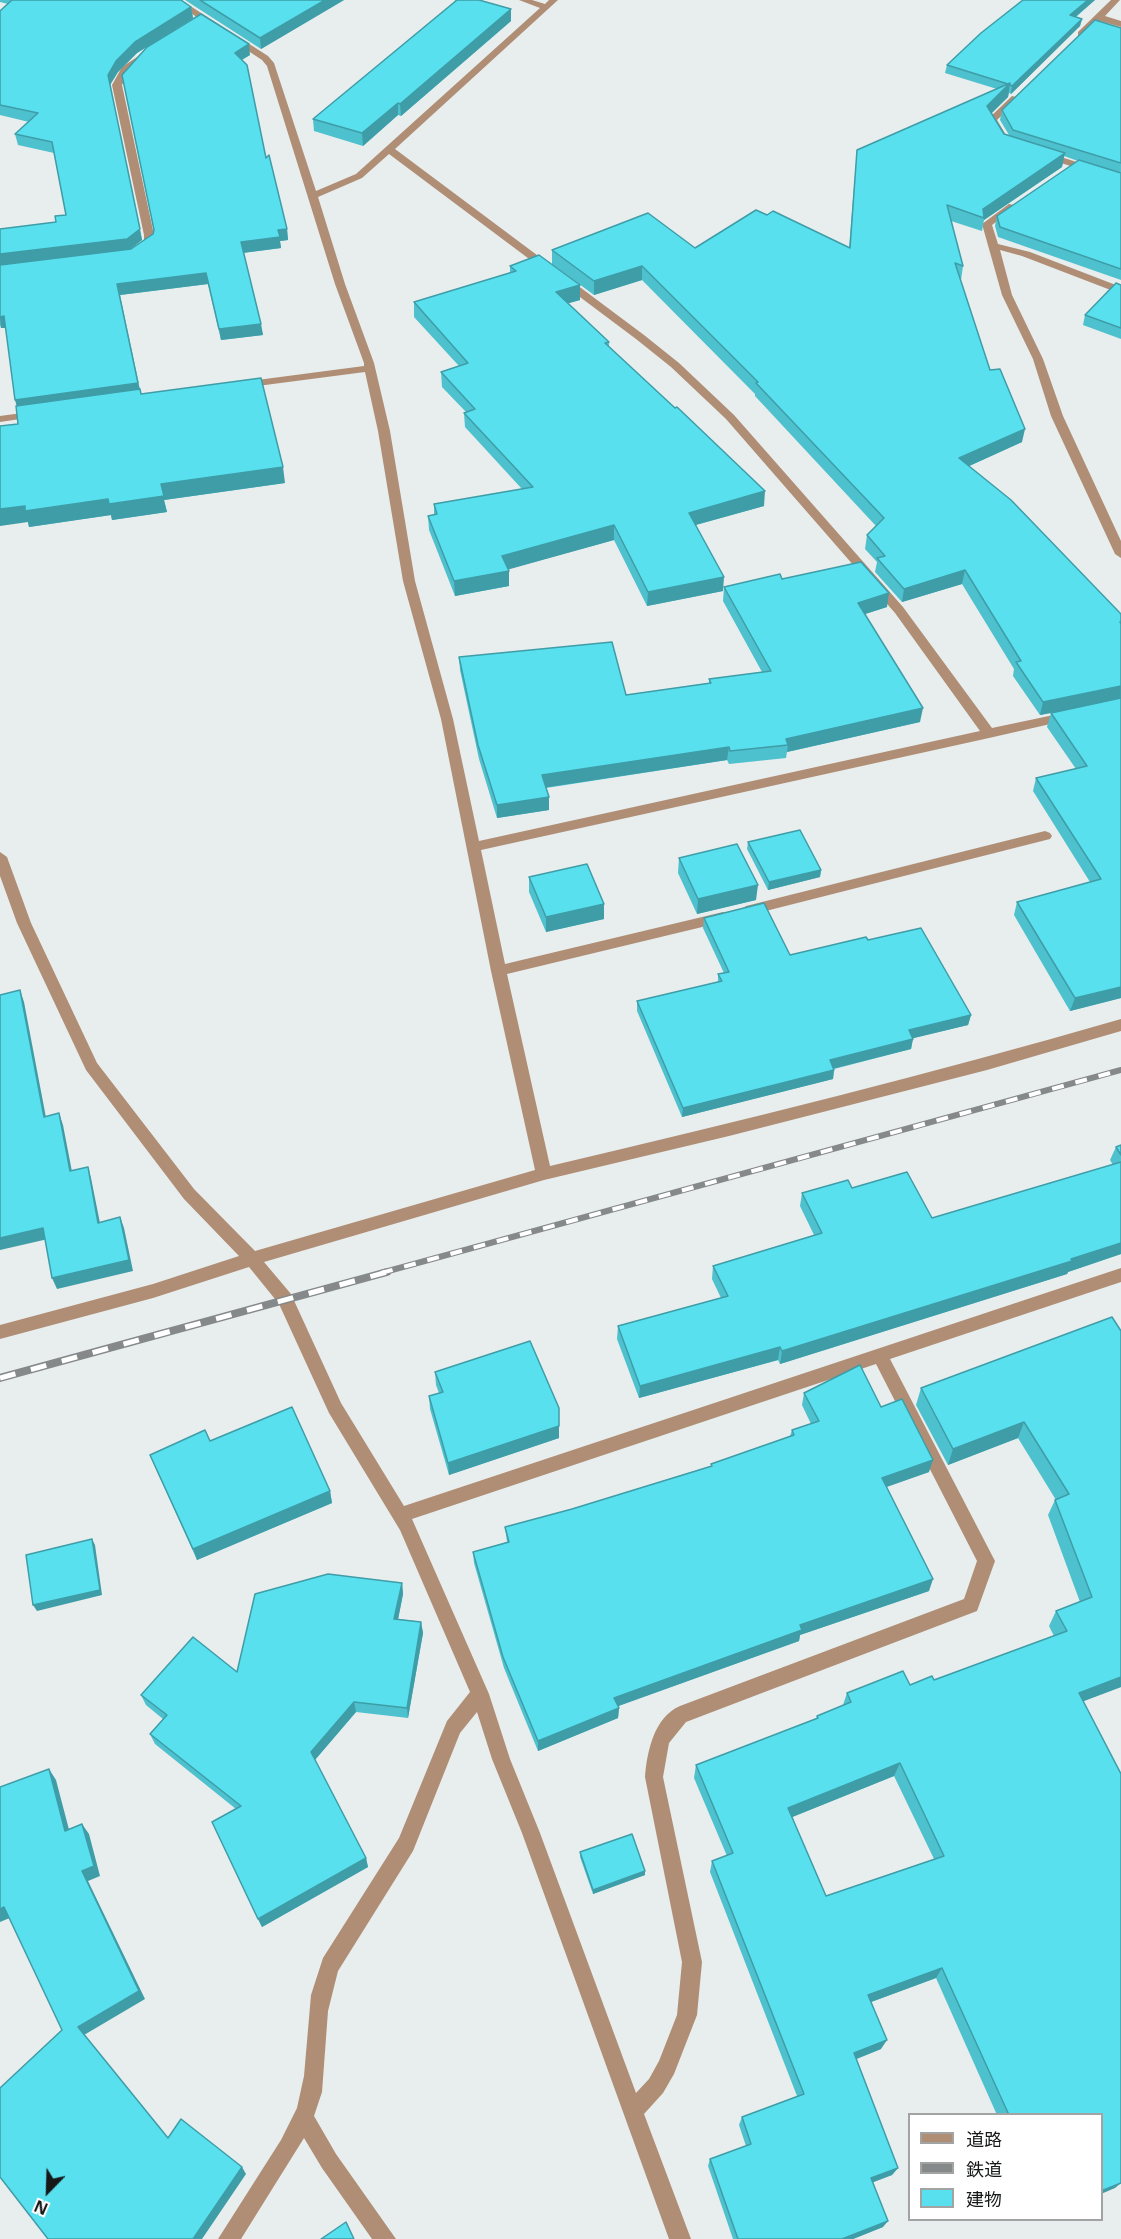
<!DOCTYPE html>
<meta charset="utf-8">
<style>
body{margin:0}
#map{position:relative;width:1121px;height:2239px;overflow:hidden;background:#e8eded;font-family:"Noto Sans","Noto Sans JP",sans-serif}
canvas{display:block}
.legend{position:absolute;left:908px;top:2113px;width:195px;height:108px;box-sizing:border-box;background:#fff;border:2px solid #a2a3a3;margin:0;padding:8px 10px;list-style:none;font-size:18px;color:#171919}
.legend li{display:flex;align-items:center;gap:12px;height:30px}
.legend b{width:30px;border:2px solid #a2a3a3}
.north{position:absolute;left:18px;top:2161px;width:60px;height:60px;-webkit-text-stroke:4px #fff;paint-order:stroke;rotate:203deg;font-size:16px;font-weight:700;line-height:24px;text-align:center;color:#171919}
.north::after{content:'';display:block;margin:auto;width:21px;height:27px;background:#171919;clip-path:polygon(50% 0,100% 100%,50% 72%,0 100%)}
</style>
<div id="map">
<canvas width="1121" height="2239"></canvas>
<ul class="legend">
<li><b style="height:8px;background:#af8e75"></b>道路</li>
<li><b style="height:8px;background:#858989"></b>鉄道</li>
<li><b style="height:16px;background:#59e0ef"></b>建物</li>
</ul>
<div class="north">N</div>
</div>
<script>
const g = document.querySelector('canvas').getContext('2d');
g.lineJoin = 'round';
function paint(path, color) { g.fillStyle = color; g.fill(path, 'evenodd'); }
function stroke(path, color, width, dash) { g.strokeStyle = color; g.lineWidth = width; g.lineCap = dash ? 'butt' : 'round'; g.setLineDash(dash || []); g.stroke(path); }
const minor = new Path2D(`
 M171 0H181L268 56 274 63 316 191 356 174 540 8 519 0H532L545 4 549 0H558L395 149 644 335 679 363 734 415 903 607 992 728 1068 712 1074 716 1068 720 989 738 481 850 505 964 723 912 730 917 723 922 507 974 550 1166C741 1121 932 1074 1121 1019V1031L987 1070 729 1136 544 1180 264 1262 291 1294 341 1403 404 1506 1121 1268V1282L890 1359 995 1561 977 1611 686 1722 669 1743 663 1777 702 1962 697 2015 674 2074 663 2093 644 2114 691 2239H669L522 1833 492 1759 477 1712 460 1733 413 1851 338 1971 328 2011 322 2092 314 2116 336 2154 396 2239H372L322 2168 304 2138 241 2239H218L281 2140 297 2108 304 2076 311 1995 323 1958 399 1838 447 1721 470 1692 400 1530 329 1413 279 1304 249 1267 153 1298 0 1339V1325L153 1284 239 1256 184 1199 86 1070 17 923 0 876V852L7 857 31 923 97 1063 194 1189 255 1251 535 1170 491 971 441 719 403 581 378 431 365 372 242 388 236 385 242 382 364 366V363L335 284 267 66 262 60ZM389 154 636 339 671 367 726 419 895 613 980 731 479 841 453 719 415 581 390 431 374 363 345 284 318 197 362 178ZM876 1364 977 1561 964 1599 680 1706C654 1717 647 1752 645 1777L682 1962 677 2015 659 2061 649 2079 636 2093 540 1833 510 1759 489 1694 412 1519Z
 M1111 0H1120L1105 16 1121 21V27L1100 21 1084 36H1078V32Z
 M149 49 152 50V54L129 71 122 85 154 235 153 244 138 254 133 251 144 241V235L112 85 122 67Z
 M1012 96 1020 98 997 120 1006 135 998 137 987 120Z
 M1045 152 1121 176V182L1042 157V153Z
 M1009 204 1018 206 992 225 998 244 1030 252 1121 287V294L1022 256 1000 250 1012 295 1043 359 1063 416 1121 541V558L1115 554 1051 416 1033 359 1002 295 982 224Z
 M37 411 43 414 41 416 0 422V416Z
 M1045 831 1050 833 1052 836 1050 839 746 916 739 911 746 906Z`);
const railFar1 = new Path2D(`
 M381 1273 1121 1070`);
const rail = new Path2D(`
 M0 1378 387 1272`);
const wall = new Path2D(`
 M0 0H181L191 7 193 18 137 53 118 72 110 85 142 240 130 249 153 234 154 231 122 75 250 55 242 60 266 158 287 229 288 240 280 241 281 248 243 253 263 335 221 340 208 284 120 295 141 394 285 483 164 500 167 512 112 520 111 515 29 527 28 522 17 406 6 328H1L0 325V229L56 222 66 215 54 153 18 145 15 134 29 122 0 115V11L8 4 0 2Z
 M185 0H344L261 49Z
 M455 0H479L511 9V21L401 116 398 115 363 146 314 131 313 119 455 2Z
 M1023 0H1095L1076 17 1082 19 1080 26 1011 94 1009 93 1008 97 991 113 1004 134 1009 135 1000 120 1002 110 1121 28V280L998 237 995 226 997 216 1078 161 1064 156 1062 167 984 220 982 231 951 221 963 266 961 280H960L990 370 1022 442 969 466 1121 614V998L1070 1011 1014 915 1017 902 1090 882 1033 791 1036 778 1076 769 1047 727 1051 713 1040 715 1013 676 1014 669 962 584 902 602 875 572 877 562 865 549 867 535 876 526 755 396V394L642 280 594 295 552 264V250L695 248 767 215 849 248 857 150 997 89 945 73 947 65Z
 M510 266 580 285V300L568 303 609 342V347L764 506 696 525 723 591 647 606 614 540 508 569 509 586 455 596 429 530 428 516 434 515V504L522 489 465 427 464 413 466 412 442 387 441 372 459 366 414 317V302L510 273Z
 M1121 285V339L1083 325 1085 315Z
 M782 579 887 607 865 614 920 722 787 752 786 758 729 764 727 760 546 788 549 797V810L497 818 479 759 460 670 459 657 626 695 709 683V679L762 672 723 601 724 587Z
 M748 842 821 870 820 877 768 890 747 849Z
 M679 858 756 900 697 914 678 873Z
 M529 877 604 919 546 932 529 892Z
 M704 918 790 955 868 940 971 1015 968 1025 913 1038 911 1049 834 1069 833 1079 682 1117 637 1011V1001L718 982V974L724 973 703 928Z
 M1121 1145V1254L1068 1272 1067 1274 780 1364 778 1360 639 1398 617 1339 618 1326 721 1298 712 1279 713 1266 814 1235 800 1206 802 1193 852 1188 932 1218 1113 1165 1110 1160 1116 1147Z
 M1121 1331V1687L1083 1701 1115 2188 1101 2115H997L936 1978 871 2002 881 2049 856 2059 898 2168 892 2175 873 2182 883 2227 853 2239H733L708 2166 710 2159 746 2146 739 2125 742 2117 797 2096 710 1872 712 1861 727 1856 694 1778 696 1765 816 1719 817 1716 843 1705 847 1693 910 1685 934 1680 1054 1636 1049 1626 1056 1611 1080 1602 1048 1515 1055 1500H1056L1018 1438 948 1465 916 1405 921 1388ZM894 1776 934 1859 826 1896 792 1817Z
 M435 1372 559 1408V1438L449 1475 430 1409 429 1396 439 1393 436 1385Z
 M804 1393 881 1407 929 1472 886 1487 929 1591 800 1635 799 1641 618 1706 619 1708 618 1718 538 1751 504 1668 474 1563 473 1552 507 1542 505 1527 572 1509 711 1466V1464L790 1436 792 1430 811 1424 802 1405Z
 M210 1441 330 1491 332 1503 197 1560 155 1467 150 1455Z
 M402 1583 403 1594 398 1619 421 1622 423 1633 408 1718 356 1712 315 1760 366 1858 368 1867 262 1927 212 1822 236 1809 155 1744 150 1734 163 1719 146 1705 141 1695 237 1672Z
 M580 1852 645 1875 593 1894 580 1857Z`);
const shadedWall = new Path2D(`
 M325 0H344L261 49 260 38Z
 M1088 0H1095L1068 23 1070 15Z
 M191 7 193 18 137 53 118 72 110 85 108 75 116 61 135 42Z
 M511 9V21L401 116 400 104Z
 M1082 19 1080 26 1011 94 1012 86Z
 M249 44 250 55 236 63 235 53Z
 M1010 83 1008 97 985 120 987 106Z
 M398 103V115L363 146 362 133Z
 M1065 153 1062 167 984 220 983 209Z
 M140 229 142 240 129 250 0 266V254Z
 M287 229 288 240 280 241 281 248 242 253 241 242 278 230Z
 M642 266V280L594 295V281Z
 M206 273 208 284 120 295 117 284Z
 M580 285V300L556 307V292Z
 M4 316 7 328H1L0 317Z
 M261 324 263 335 221 340 219 329Z
 M138 383 141 394 18 411 15 400Z
 M1025 429 1022 442 956 472 959 458Z
 M283 467 285 483 164 500 167 512 112 520 111 515 29 527 28 522 0 526V509L161 484Z
 M765 491 764 506 688 527 689 513Z
 M614 525V540L503 571 502 556Z
 M965 570 962 584 902 602 904 589Z
 M509 571V586L455 596 454 581Z
 M724 577 723 591 647 606 648 592Z
 M889 593 887 607 856 617 858 603Z
 M1121 686V699L1040 715 1043 702Z
 M923 708 920 722 787 752 788 745 786 739Z
 M729 747 727 760 542 788V775Z
 M549 797V810L497 818V805Z
 M821 870 820 877 768 890 769 882Z
 M758 885 756 900 697 914 698 899Z
 M604 904V919L546 932V917Z
 M1121 987V998L1070 1011 1075 998Z
 M20 990 24 1002 48 1128 44 1117Z
 M971 1015 968 1025 906 1040 909 1030Z
 M913 1039 911 1049 828 1070 830 1060Z
 M834 1070 833 1079 682 1117 683 1108Z
 M59 1113 63 1125 74 1182 70 1171Z
 M88 1167 91 1178 102 1233 98 1223Z
 M120 1217 124 1228 133 1271 57 1289 52 1278Z
 M43 1228 48 1239 0 1250V1238Z
 M1121 1243V1254L1068 1272 1067 1274 780 1364 782 1351Z
 M780 1347 778 1360 639 1398 640 1386Z
 M1024 1422 1018 1438 948 1465 953 1449Z
 M559 1426V1438L449 1475 448 1463Z
 M933 1460 929 1472 878 1490 882 1478Z
 M330 1491 332 1503 197 1560 193 1549Z
 M92 1539 95 1545 102 1595 37 1611 33 1605Z
 M933 1579 929 1591 800 1635 799 1641 613 1708 614 1698 800 1625Z
 M402 1583 403 1594 396 1630 394 1619Z
 M421 1622 423 1633 408 1718 407 1708Z
 M1121 1677V1687L1071 1706 1079 1693Z
 M354 1702 356 1712 314 1761 311 1752Z
 M619 1708 618 1718 538 1751V1741Z
 M900 1763 894 1776 785 1820 788 1808Z
 M49 1769 56 1780 72 1841 65 1831Z
 M82 1824 89 1834 100 1876 88 1881 145 1999 84 2035 78 2027Z
 M366 1858 368 1867 262 1927 258 1919Z
 M645 1871V1875L593 1894V1890Z
 M4 1907 12 1917 0 1922V1909Z
 M942 1968 936 1978 863 2005 868 1995Z
 M887 2040 881 2049 849 2062 854 2053Z
 M242 2167 246 2174 202 2239H193Z
 M898 2168 892 2175 866 2185 871 2178Z
 M1121 2183 1115 2188 1101 2194V2191Z
 M888 2221 883 2227 853 2239H842Z`);
const building = new Path2D(`
 M12 0H181L191 7 135 42 116 61 108 75 140 229 127 239 0 254V229L56 222 55 216 66 215 52 142 15 134 38 113 0 105V11Z
 M200 0H325L260 38Z
 M457 0H479L511 9 400 104 398 103 362 133 313 119Z
 M1023 0H1088L1070 15 1082 19 1012 86 1010 85V83L1008 84 947 65 981 33Z
 M201 14 249 44 235 53 247 65 266 158 269 155 287 229 278 230 280 237 241 242 261 324 219 329 206 273 117 284 138 383 15 400 4 316 0 317V265L131 249 153 234 154 230 122 75 147 47Z
 M1095 20 1121 28V163L1013 130 1002 110Z
 M1010 83 987 106 1004 134 1065 153 983 209 984 218 947 205 963 266 955 263 990 370 1000 369 1025 429 959 458 1011 500 1121 614V621L1120 622 1121 624V686L1043 702 1016 662 1021 661 965 570 904 589 877 558 885 556 867 535 884 518 756 383 758 382 642 266 594 281 552 250 648 213 695 248 756 210 767 215 773 211 850 248 857 150Z
 M1079 160 1121 173V269L1000 227 997 216Z
 M539 255 580 285 556 292 609 342 605 343 675 408 677 407 765 491 689 513 724 577 648 592 614 525 502 556 509 571 454 581 428 516 437 514 434 504 533 487 464 413 475 409 441 372 468 363 414 302 516 271 510 266Z
 M1116 283 1121 285V328L1085 315Z
 M261 378 283 467 161 484 164 496 109 504 108 499 25 511V506L0 509V426L18 424 16 406 140 389 141 394Z
 M861 562 889 593 858 603 923 708 786 739 788 745 730 751 729 747 542 775 549 797 497 805 478 745 459 657 612 642 626 695 711 683 709 679 771 671 724 587 780 574 782 579Z
 M1121 698V987L1075 998 1017 902 1101 879 1036 778 1087 766 1051 713Z
 M800 830 821 870 769 882 748 842Z
 M737 844 758 885 698 899 679 858Z
 M587 864 604 904 546 917 529 877Z
 M764 903 790 955 866 937 868 940 921 928 971 1015 909 1030 913 1039 830 1060 834 1070 683 1108 637 1001 722 981 718 974 729 972 704 918Z
 M20 990 44 1117 59 1113 70 1171 88 1167 98 1223 120 1217 129 1260 52 1278 43 1228 0 1238V995Z
 M1121 1145V1155L1116 1147Z
 M1121 1162V1243L1071 1259 1072 1261 782 1351 780 1347 640 1386 618 1326 728 1296 713 1266 822 1233 802 1193 848 1180 852 1188 907 1172 932 1218Z
 M1112 1317 1121 1331V1677L1079 1693 1121 1774V2183L1101 2191V2115H1009L942 1968 868 1995 887 2040 854 2053 898 2168 871 2178 888 2221 842 2239H738L710 2159 751 2144 742 2117 804 2094 712 1861 733 1853 696 1765 818 1718 817 1716 851 1702 847 1693 903 1671 910 1685 932 1676 934 1680 1067 1631 1056 1611 1092 1597 1055 1500 1069 1494 1024 1422 953 1449 921 1388ZM900 1763 944 1856 826 1896 788 1808Z
 M530 1341 559 1408V1426L448 1463 429 1396 443 1392 435 1372Z
 M860 1365 881 1407 902 1399 933 1460 882 1478 933 1579 800 1625 802 1630 614 1698 619 1708 538 1741 503 1657 473 1552 509 1542 505 1527 572 1509 712 1466 711 1464 794 1435 792 1430 819 1421 804 1393Z
 M292 1407 330 1491 193 1549 150 1455 205 1430 210 1441Z
 M92 1539 100 1590 33 1605 26 1555Z
 M328 1574 402 1583 394 1619 421 1622 407 1708 354 1702 311 1752 366 1858 258 1919 212 1822 241 1806 150 1734 167 1715 141 1695 193 1637 237 1672 255 1594Z
 M49 1769 65 1831 82 1824 94 1866 82 1871 139 1991 78 2027 168 2138 181 2119 242 2167 193 2239H48L0 2177V2088L62 2030 4 1907 0 1909V1787Z
 M632 1834 645 1871 593 1890 580 1852Z
 M346 2222 354 2239H321Z`);
paint(minor, '#af8e75');
stroke(railFar1, '#858989', 6);
stroke(rail, '#858989', 8);
stroke(railFar1, '#fff', 4, [12]);
stroke(rail, '#fff', 5, [16]);
paint(wall, '#4dc1ce');
paint(shadedWall, '#3e9da7');
paint(building, '#59e0ef');
stroke(building, '#3e9da7', 1.5);
</script>
